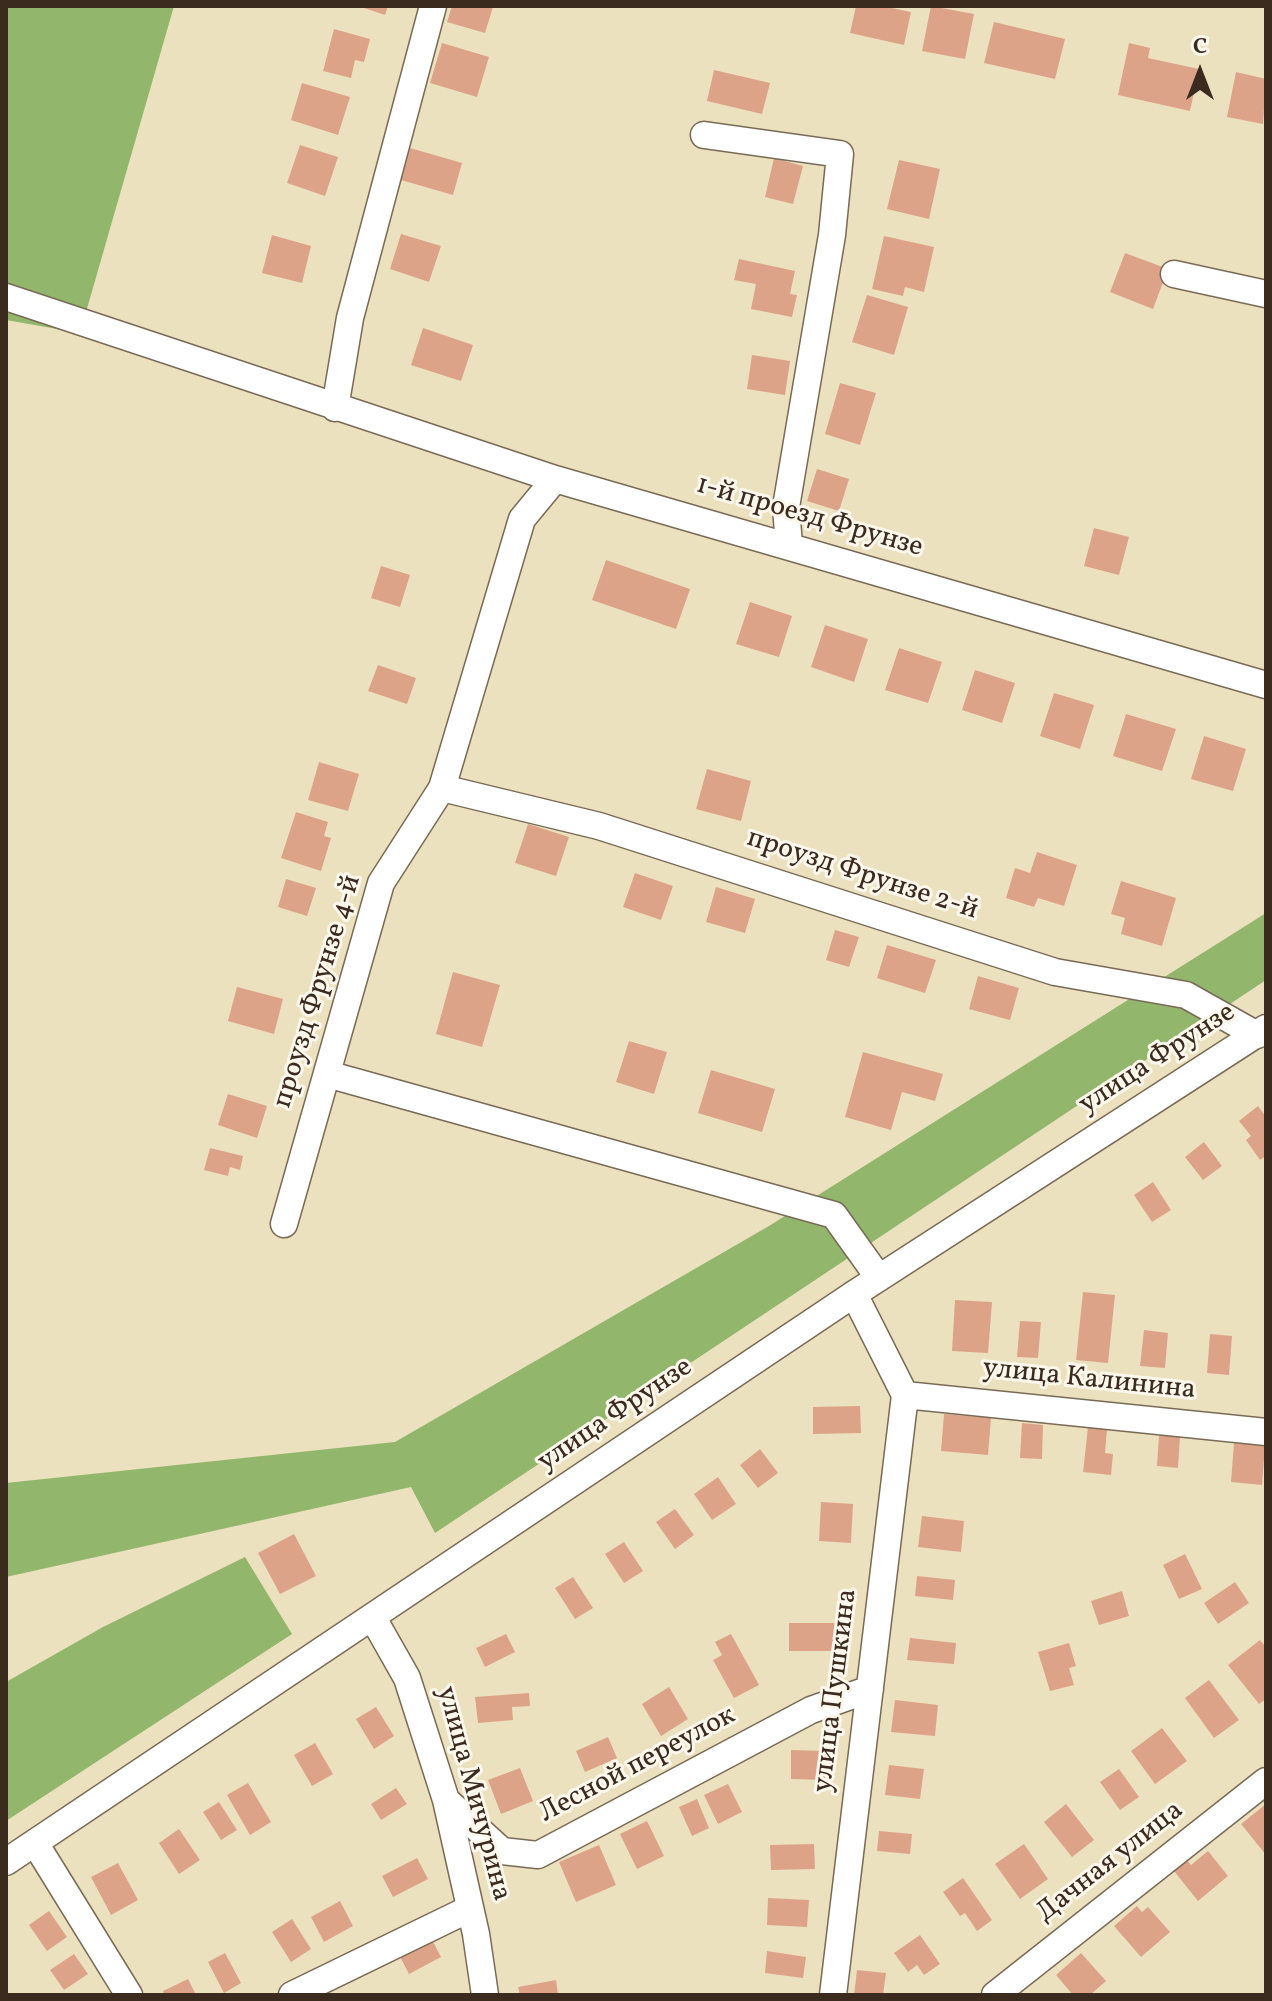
<!DOCTYPE html>
<meta charset="utf-8">
<style>
body{margin:0}
#map{position:relative;width:1272px;height:2001px;overflow:hidden;background:#ece1bf;font-family:Vollkorn,serif}
canvas{display:block}
.frame{position:absolute;inset:0;border:8px solid #3b2a1e;pointer-events:none}
.north{position:absolute;left:1160px;top:32px;width:80px;height:80px;-webkit-text-stroke:6px #fbf7ec;paint-order:stroke;rotate:0deg;font-size:22px;font-weight:700;line-height:32px;text-align:center;color:#3b2a1e}
.north::after{content:'';display:block;margin:auto;width:28px;height:36px;background:#3b2a1e;clip-path:polygon(50% 0,100% 100%,50% 72%,0 100%)}
</style>
<div id="map">
<canvas width="1272" height="2001"></canvas>
<div class="frame"></div>
<div class="north">С</div>
</div>
<script>
const g = document.querySelector('canvas').getContext('2d');
g.lineJoin = 'round';
function paint(path, color) { g.fillStyle = color; g.fill(path, 'evenodd'); }
function stroke(path, color, width, dash) { g.strokeStyle = color; g.lineWidth = width; g.lineCap = dash ? 'butt' : 'round'; g.setLineDash(dash || []); g.stroke(path); }
function label(font, color, halo, rows, align = 'center') {
  g.font = font + ' Vollkorn,serif'; g.lineWidth = 6; g.setLineDash([]); g.textBaseline = 'middle'; g.strokeStyle = halo; g.fillStyle = color; for (const [text, x, y, turn = 0] of rows) {
    g.save(); g.translate(x, y); g.rotate((+turn || 0) * Math.PI / 180); g.textAlign = isNaN(turn) ? turn : align; if (halo) g.strokeText(text, 0, 0); g.fillText(text, 0, 0); g.restore();
  }
}
const forest = new Path2D(`
 M6 6H174L80 333 6 320Z
 M1266 913V980L435 1533 411 1487 6 1577V1483L395 1442 769 1226Z
 M245 1557 292 1634 6 1821V1682L103 1627Z`);
const building = new Path2D(`
 M358 6H388L385 15Z
 M452 6 493 7 485 33 447 22Z
 M856 6H882L911 12 904 45 850 33Z
 M931 6 974 14 965 59 922 51Z
 M994 22 1065 39 1055 79 984 63Z
 M334 29 370 39 364 62 355 60 351 78 323 71Z
 M442 43 489 57 477 97 430 83Z
 M1129 43 1150 48 1148 58 1199 69 1190 111 1118 95Z
 M714 70 770 83 762 114 707 101Z
 M1236 72 1266 79 1263 124 1227 117Z
 M302 83 350 97 338 135 291 120Z
 M300 145 338 157 325 196 287 183Z
 M410 148 462 163 453 195 401 180Z
 M774 158 803 166 793 204 765 197Z
 M899 160 940 169 929 219 887 209Z
 M401 234 441 246 429 282 390 269Z
 M272 235 311 246 302 283 262 273Z
 M884 236 934 247 924 292 905 287 903 296 872 289Z
 M1125 253 1168 269 1153 309 1110 292Z
 M739 259 795 271 790 294 797 295 792 317 751 309 756 284 734 280Z
 M867 295 908 307 894 355 852 342Z
 M423 328 473 345 461 381 411 365Z
 M752 355 790 361 785 395 747 389Z
 M840 383 876 393 860 445 825 434Z
 M817 469 849 479 839 511 807 501Z
 M1094 528 1129 537 1119 575 1084 566Z
 M606 560 690 589 676 629 592 600Z
 M381 566 410 575 400 607 371 598Z
 M750 602 792 616 779 657 736 644Z
 M825 625 868 639 854 682 811 667Z
 M899 648 942 662 928 703 885 690Z
 M378 665 416 678 407 704 368 691Z
 M975 670 1015 683 1002 723 962 710Z
 M1054 693 1094 705 1080 749 1040 736Z
 M1126 714 1176 729 1162 771 1113 756Z
 M1204 736 1246 749 1233 791 1191 779Z
 M319 762 359 774 348 811 308 800Z
 M707 769 751 781 741 821 696 809Z
 M296 812 328 822 324 836 331 838 321 871 281 858Z
 M528 824 569 837 556 876 515 863Z
 M1037 852 1077 865 1064 906 1038 898 1034 907 1006 898 1015 868 1030 873Z
 M635 873 673 886 661 920 623 907Z
 M286 879 316 888 307 916 278 907Z
 M1121 881 1176 898 1162 946 1121 934 1125 918 1111 914Z
 M716 887 755 899 745 933 706 922Z
 M835 930 859 937 849 967 826 960Z
 M887 945 936 960 925 993 877 978Z
 M453 972 500 985 482 1047 436 1034Z
 M978 976 1019 988 1010 1020 969 1009Z
 M237 987 283 999 274 1034 228 1021Z
 M629 1041 667 1052 654 1094 616 1082Z
 M863 1052 943 1074 935 1101 902 1092 891 1130 845 1117Z
 M711 1070 775 1089 762 1132 698 1113Z
 M228 1094 267 1106 257 1138 218 1125Z
 M1258 1106 1266 1117V1156L1260 1160 1246 1140 1251 1136 1239 1121Z
 M1204 1142 1222 1166 1203 1180 1185 1157Z
 M210 1148 243 1156 240 1170 230 1167 228 1176 204 1170Z
 M1153 1182 1171 1210 1152 1222 1134 1195Z
 M1083 1292 1115 1295 1108 1363 1076 1360Z
 M955 1300 992 1302 988 1353 952 1351Z
 M1020 1321 1041 1322 1038 1358 1017 1357Z
 M1144 1330 1168 1333 1165 1368 1140 1366Z
 M1210 1334 1232 1336 1229 1375 1207 1373Z
 M860 1406 861 1433 813 1434V1407Z
 M944 1414 991 1418 988 1455 941 1451Z
 M1022 1423 1043 1425 1042 1459 1020 1458Z
 M1088 1427 1107 1429 1105 1453 1113 1454 1111 1475 1083 1472Z
 M1159 1435 1180 1437 1178 1468 1157 1466Z
 M1234 1443 1265 1446 1262 1485 1231 1482Z
 M760 1449 778 1473 758 1488 740 1465Z
 M718 1477 736 1504 712 1520 694 1494Z
 M821 1502 853 1504 851 1543 819 1541Z
 M675 1509 694 1535 675 1549 656 1522Z
 M922 1516 964 1521 961 1552 918 1547Z
 M294 1534 316 1576 280 1594 258 1553Z
 M624 1542 643 1571 624 1583 605 1554Z
 M1185 1554 1202 1589 1179 1599 1163 1565Z
 M917 1576 955 1580 953 1600 915 1596Z
 M573 1577 593 1608 575 1619 555 1588Z
 M1235 1582 1249 1603 1218 1624 1204 1603Z
 M1122 1591 1129 1616 1099 1625 1091 1601Z
 M789 1623H839V1651H789Z
 M506 1634 515 1652 485 1667 476 1648Z
 M731 1634 759 1685 734 1698 713 1660 722 1655 715 1642Z
 M910 1638 956 1643 954 1664 907 1660Z
 M1260 1640 1266 1647V1699L1259 1704 1228 1665Z
 M1069 1643 1076 1666 1069 1668 1074 1685 1050 1691 1038 1652Z
 M1209 1680 1239 1720 1214 1738 1185 1698Z
 M669 1687 688 1719 661 1736 642 1704Z
 M529 1693 530 1706 512 1707 513 1720 478 1723 475 1697Z
 M895 1700 938 1705 935 1736 891 1732Z
 M376 1707 394 1736 374 1749 356 1719Z
 M1162 1728 1187 1761 1155 1784 1131 1751Z
 M608 1737 617 1758 585 1772 576 1751Z
 M315 1743 333 1774 312 1786 294 1755Z
 M791 1750 826 1751 825 1780 791 1779Z
 M889 1765 924 1769 920 1799 885 1795Z
 M520 1768 533 1801 501 1814 488 1780Z
 M1119 1769 1139 1797 1120 1810 1100 1782Z
 M248 1783 271 1822 250 1835 227 1795Z
 M728 1784 742 1812 718 1824 704 1795Z
 M396 1788 407 1804 381 1820 371 1804Z
 M697 1799 709 1828 692 1836 679 1807Z
 M219 1802 237 1830 221 1840 203 1812Z
 M1066 1804 1094 1840 1072 1857 1044 1822Z
 M1266 1804V1855L1241 1824Z
 M647 1821 664 1856 637 1869 620 1834Z
 M179 1829 200 1860 179 1874 159 1843Z
 M879 1831 912 1834 910 1854 877 1851Z
 M814 1844 815 1869 771 1870 770 1845Z
 M1024 1844 1048 1879 1020 1899 995 1864Z
 M599 1845 616 1885 576 1902 559 1862Z
 M1208 1851 1228 1876 1198 1901 1174 1871 1187 1860 1191 1865Z
 M417 1858 428 1879 393 1897 382 1876Z
 M118 1863 138 1900 111 1915 91 1877Z
 M963 1878 992 1920 977 1931 965 1913 960 1916 943 1892Z
 M768 1898 809 1900 807 1927 767 1925Z
 M340 1901 353 1926 324 1942 311 1917Z
 M1137 1906 1142 1912 1148 1907 1170 1932 1141 1957 1114 1926Z
 M49 1911 67 1937 47 1951 29 1925Z
 M292 1919 311 1949 291 1962 272 1932Z
 M428 1932 441 1957 409 1974 396 1949Z
 M920 1935 940 1964 924 1975 917 1965 908 1972 894 1953Z
 M767 1951 806 1957 803 1978 765 1973Z
 M225 1953 241 1983 224 1993 208 1962Z
 M1081 1953 1106 1981 1090 1995H1073L1056 1975Z
 M74 1954 88 1974 64 1990 50 1970Z
 M857 1970 886 1973 883 1995H854Z
 M188 1979 196 1995H164L163 1991Z
 M556 1980 558 1995H520L518 1987Z`);
const minor = new Path2D(`
 M704 135 840 154 832 235 786 507 789 546
 M1174 274 1266 294
 M6 297 555 479 1266 685
 M335 408 350 318 433 6
 M442 788 599 826 1055 972 1186 995 1257 1035
 M327 1074 834 1215 879 1278
 M284 1224 381 883 442 788 522 519 555 479
 M854 1294 905 1395
 M905 1395 1266 1432
 M373 1618 407 1678 446 1800 476 1934 485 1995
 M446 1800 502 1851 538 1855 811 1710 870 1689
 M35 1843 129 1995
 M6 1862 854 1294 1266 1028
 M292 1995 469 1909
 M833 1995 905 1395
 M995 1995 1266 1781`);
const streetNames = [
 ["1-й проезд Фрунзе",809,518,16],
 ["проузд Фрунзе 2-й",862,876,18],
 ["проузд Фрунзе 4-й",319,992,-73],
 ["улица Фрунзе",1158,1060,-33],
 ["улица Калинина",1089,1381,6],
 ["улица Фрунзе",616,1416,-34],
 ["улица Пушкина",837,1691,-83],
 ["Лесной переулок",638,1766,-28],
 ["улица Мичурина",472,1794,75],
 ["Дачная улица",1111,1863,-38]
];
paint(forest, '#92b66b');
paint(building, '#dda389');
stroke(minor, '#796a56', 29);
stroke(minor, '#fff', 26);
label('28px', '#3b2a1e', '#fbf7ec', streetNames);
</script>
